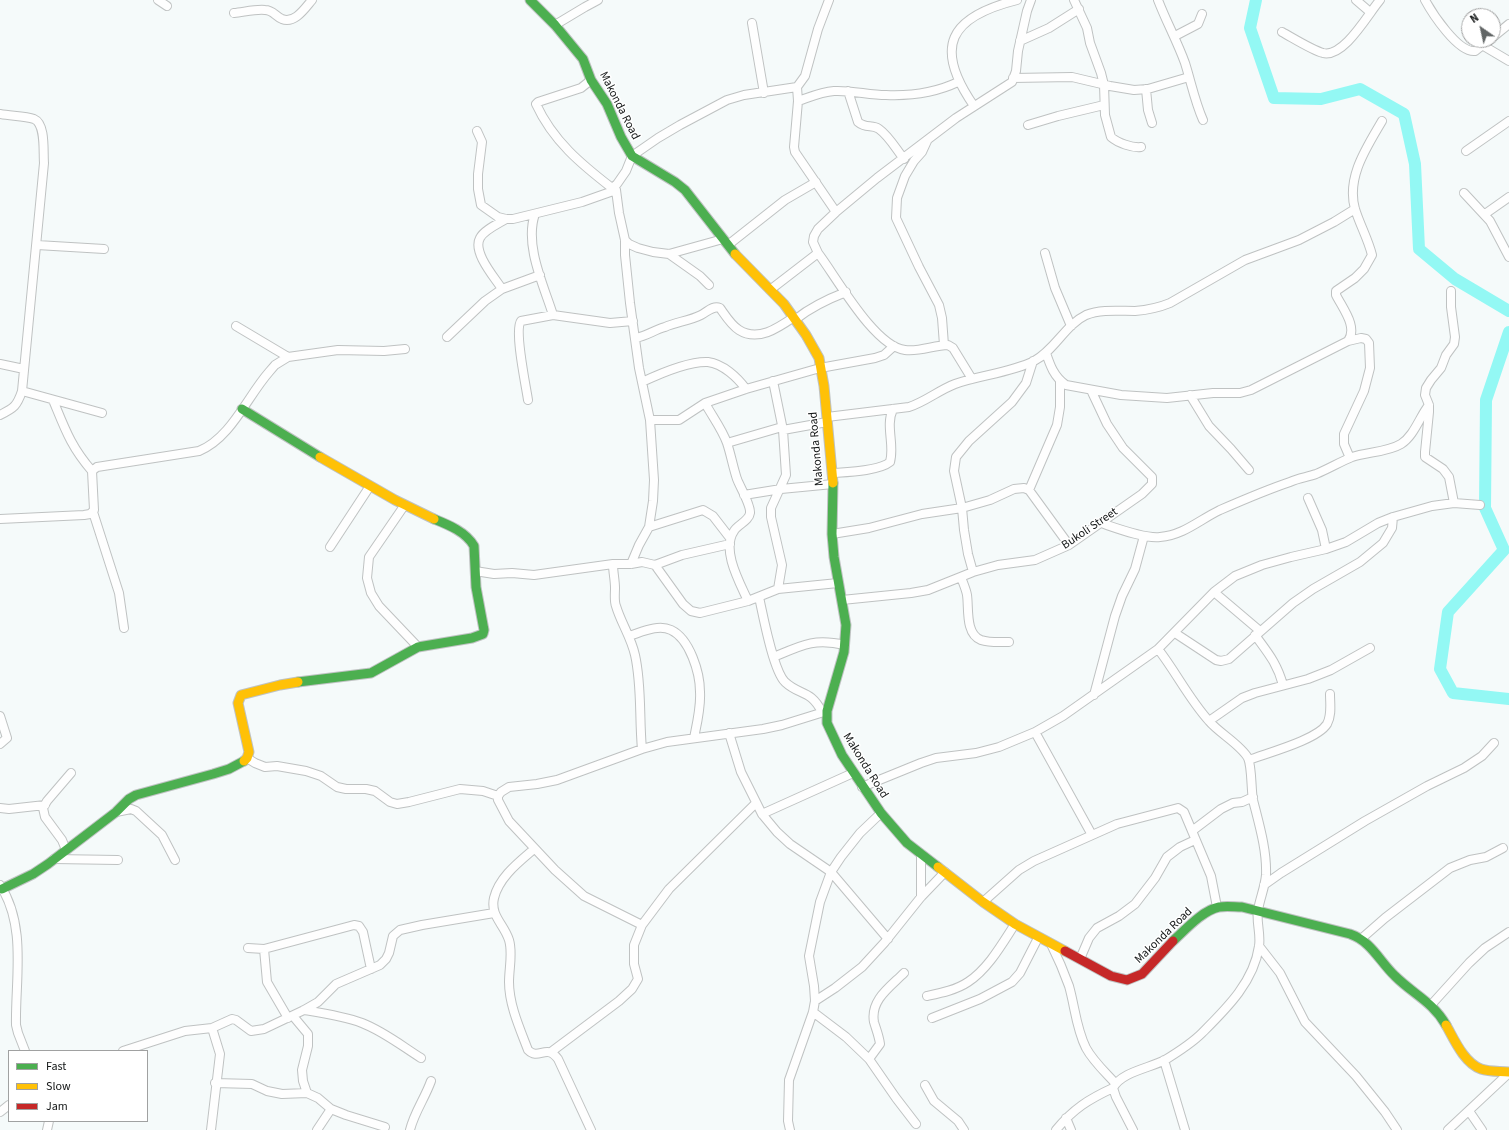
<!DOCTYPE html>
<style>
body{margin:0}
#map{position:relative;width:1509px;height:1130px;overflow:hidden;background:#f5fafa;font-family:"Source Sans 3",sans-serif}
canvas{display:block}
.legend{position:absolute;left:8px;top:1050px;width:140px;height:72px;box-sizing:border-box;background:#fff;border:1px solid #a0a1a1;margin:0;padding:5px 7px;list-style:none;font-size:12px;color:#121515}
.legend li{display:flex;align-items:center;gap:8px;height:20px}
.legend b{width:20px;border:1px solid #a0a1a1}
.north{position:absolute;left:1461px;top:8px;width:40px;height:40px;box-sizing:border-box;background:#fff;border:1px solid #a0a1a1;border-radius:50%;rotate:326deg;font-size:11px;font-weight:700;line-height:16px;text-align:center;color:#121515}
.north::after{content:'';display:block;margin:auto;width:14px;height:18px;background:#616565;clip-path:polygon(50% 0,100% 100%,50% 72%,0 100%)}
</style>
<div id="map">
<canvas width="1509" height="1130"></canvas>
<ul class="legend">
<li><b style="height:5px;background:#4caf50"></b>Fast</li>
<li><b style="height:5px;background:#ffc107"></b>Slow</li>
<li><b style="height:5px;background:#c62828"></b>Jam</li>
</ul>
<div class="north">N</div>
</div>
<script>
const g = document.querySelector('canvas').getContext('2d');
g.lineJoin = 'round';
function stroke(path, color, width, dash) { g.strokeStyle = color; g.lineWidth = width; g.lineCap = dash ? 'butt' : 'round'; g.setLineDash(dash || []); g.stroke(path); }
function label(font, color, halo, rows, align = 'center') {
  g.font = font + ' "Source Sans 3",sans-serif'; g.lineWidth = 3; g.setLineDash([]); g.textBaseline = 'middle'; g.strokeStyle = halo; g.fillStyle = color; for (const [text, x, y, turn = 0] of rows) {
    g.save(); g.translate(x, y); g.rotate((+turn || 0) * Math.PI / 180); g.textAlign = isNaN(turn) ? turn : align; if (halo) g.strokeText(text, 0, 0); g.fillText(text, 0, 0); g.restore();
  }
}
const river = new Path2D(`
 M1256 0 1250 28 1274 98 1321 99 1360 89 1404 114 1415 164 1419 249 1455 279 1509 311
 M1509 332 1486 400 1485 508 1504 550 1448 612 1440 669 1453 693 1509 699`);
const street = new Path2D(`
 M158 0 167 6
 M1074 0 1087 28 1090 43 1101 73 1104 85 1105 115 1111 137C1118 143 1132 148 1141 147
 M1158 0C1166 21 1177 41 1185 63 1191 82 1195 102 1203 120
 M1356 0 1370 12
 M1425 0C1432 13 1458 53 1475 51L1489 40
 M234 13C244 12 256 9 265 10 273 10 275 16 282 19 295 24 305 8 312 0
 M752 23 764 93
 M555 25 585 7 598 0
 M1282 32C1293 38 1312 50 1323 53 1344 58 1368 14 1380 0
 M1175 36 1198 24 1202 14
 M1493 37 1509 24
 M1020 41 1049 28 1079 9
 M1482 45 1509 61
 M1013 78 1072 77 1110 86 1134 90 1148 89 1189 77
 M591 80 581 88 538 102 536 104C553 141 581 164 612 188
 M797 87 798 101 794 147 795 152 836 212
 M1146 89 1148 110 1152 123
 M848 91 858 122C866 129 872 124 879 129 889 136 896 149 904 159
 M798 101C810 97 821 92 834 91 851 90 869 95 886 95 910 96 937 92 958 82
 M974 106C933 47 949 17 1017 0
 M0 114C10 116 25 116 34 119 46 124 43 152 44 163L22 391C17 406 14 408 0 415
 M1028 125 1058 116 1104 105
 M477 131 482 142 478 174V189L481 205 498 217 506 219H513L582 202 616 190 612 188 617 184 626 171 632 156 658 138 680 125 727 100 744 95 797 87 805 76 818 29 829 0
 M927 141 922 152 914 161 905 176 897 198 896 218 919 267 939 305 942 318 944 345
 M1466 151 1509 121
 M616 190 619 213 625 240V255L630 303 639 368 650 420 654 480 653 501 649 527 639 545 631 564
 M1464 193 1490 221 1509 257
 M535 214C524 245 544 286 553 315
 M1485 214 1509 197
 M625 240 629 244 638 248 653 252 669 254 723 239
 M37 245 104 249
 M728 245 785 200 816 182
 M1045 253 1055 288 1071 326
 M669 254 700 276 709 285
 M502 289C495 278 472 252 480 238 484 230 498 224 506 219
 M770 290 818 253
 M1451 291V307L1455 337 1454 344 1446 355 1441 368 1431 380 1426 388 1425 395 1429 405V412L1425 452V457L1443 469 1449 477 1454 503
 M796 319C811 307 828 299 846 292
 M236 326 288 357
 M447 337 485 301 502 289 540 275
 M635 338C647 336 654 330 665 327 676 322 689 321 701 315 707 312 713 305 720 308 725 315 731 325 739 330 758 342 778 328 794 317
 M1348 341 1361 338 1366 339 1369 343 1370 368 1364 391 1344 434V444L1350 458
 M1046 353C1050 365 1054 377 1066 385L1121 395 1167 398 1213 393H1240L1251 390 1348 341C1358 327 1343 309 1336 295V291L1355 278 1364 269 1372 255C1368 239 1360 225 1355 209 1346 177 1367 147 1382 121
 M0 364 24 369
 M972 379 953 348 948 345C934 345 920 352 905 350 874 346 837 278 818 253L813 242 814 236 818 229 836 212 877 178 956 118 1012 82 1016 71 1018 51 1027 11 1031 0
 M773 381 783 430 786 475 771 508V517L782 565 778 589
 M642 382C659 374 689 361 708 362 723 364 737 377 746 389
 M22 391 102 413
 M1190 395 1209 426 1231 449 1249 470
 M53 400C65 429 71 447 92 471
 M528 400C526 386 514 330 521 321L553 315 610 323 633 321
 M705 403C712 416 722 429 727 443 731 455 733 467 737 479 740 487 751 505 750 513 749 521 737 525 734 531 721 550 740 583 748 601
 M827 417 909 407C925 402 939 390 955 384 980 375 1010 373 1034 361 1055 350 1065 325 1086 315 1101 309 1119 311 1135 311 1147 310 1158 308 1170 303L1245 260 1299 240 1334 222 1355 209
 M650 420H679L705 403 746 389 820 368 875 358 884 355 894 346
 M783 430 827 422
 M727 443 782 427
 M833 473C847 472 879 471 890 462 895 445 885 426 893 409
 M1029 490 1057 425 1060 407V381
 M744 495 781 489 833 484
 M1308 498 1322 530 1326 549
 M404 506 369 557 367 578 371 593 379 606 418 647
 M93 512 119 593 124 628
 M0 519 84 515 90 514 94 510 92 471 97 467 199 451C231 438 247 397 269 372L275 365 288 357 338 350 384 351 405 349
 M1101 523C1116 528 1145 539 1160 537 1184 535 1199 520 1220 510 1243 500 1266 490 1290 482 1298 478 1308 477 1316 474 1328 469 1340 462 1352 457 1367 452 1388 452 1401 444 1414 436 1420 416 1429 405
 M649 527 703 510 713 516 730 538
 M832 534 869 528 922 514 962 508 990 500 1014 489 1024 488 1029 490 1069 545
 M330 547 370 486
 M613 564C613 572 615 580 615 588 615 594 614 601 616 606 621 623 631 637 635 655 642 686 639 718 642 749
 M655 565 682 555 730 544
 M475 571 494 574 512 573 534 575 613 564H631L642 562 655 565 683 604 691 611 700 613 748 601 778 589 838 583
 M973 572 968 554 964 530 962 508 954 471 956 457 969 441 1012 402 1026 383 1033 361
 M961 577C963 583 966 589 967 595 969 608 965 634 981 640 990 643 1000 642 1009 642
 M1214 592 1260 631
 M759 597C763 615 773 670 785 682 800 696 810 689 822 712
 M842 600 911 593 928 590 973 572 998 565 1035 560 1069 545 1142 494 1152 484V477L1123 448 1107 424 1091 390
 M1175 633 1216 660 1221 661 1229 659 1293 603 1313 589 1360 562 1383 543 1392 528 1393 517
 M1255 635C1268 653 1277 663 1283 685
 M629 636C642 632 658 624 671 630 690 639 700 673 700 692 701 707 697 723 694 738
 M774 657C802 645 814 638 845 645
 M1094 695 1115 616 1122 596 1135 569 1144 536
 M0 716 7 738 0 744
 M1209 721 1242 698 1255 693 1308 679 1331 670 1370 648
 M1035 732 1092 835
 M729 733 741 772 762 814 777 832 790 844 831 872 888 939
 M247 758 255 763 265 767 277 766 306 771 321 776 337 787 346 789H366L375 791 390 802 397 804 409 802 460 789 483 791 498 796
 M1249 760C1267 753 1317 740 1327 724 1332 715 1330 704 1330 694
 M862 787 921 763 936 758 976 753 999 747 1035 732 1063 716 1158 649 1214 592 1235 576 1262 565 1291 557 1326 549 1346 542 1378 523 1393 517 1432 506 1454 503 1480 505
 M0 808 9 809 45 805
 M116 812 131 809 136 811 162 835 175 860
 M762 814 853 773
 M1192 831 1221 809 1233 803 1242 802 1253 797
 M534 849C519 862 499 877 494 898 490 916 504 924 509 940 513 953 509 968 509 982 509 1005 520 1029 528 1050 539 1061 546 1043 558 1059L591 1130
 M66 850 62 840 45 817 43 808 47 801 71 773
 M54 859 118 860
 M0 885C27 926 15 980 16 1025L18 1033 25 1051
 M1264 885 1281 873 1365 821 1427 786 1464 768 1482 756 1494 743
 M921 897V854
 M983 902 1019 870 1034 861 1117 824 1178 808 1184 812 1211 876 1217 907
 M642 925 584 896 555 870 509 821 498 800V796L501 792 509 787 537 784 557 780 642 749 667 742 763 729 782 725 827 711
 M1361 939 1385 918 1450 868 1470 860 1486 857 1503 848
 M1051 944C1058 958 1064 972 1069 986 1075 1007 1076 1028 1086 1048 1093 1061 1105 1072 1115 1083
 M1259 946 1280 973 1305 1022 1356 1076 1385 1112 1397 1130
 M248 948 264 949 354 925 359 926 363 932 371 969
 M264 949 267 982 288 1018
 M1080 959 1089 938 1097 928 1119 916 1135 904 1155 878 1167 857 1180 847 1195 840
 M927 996C941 993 956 990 968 982 988 969 1002 944 1015 924
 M815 1001 835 988 862 967 885 942 921 897 945 872
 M1431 1005 1469 963 1485 948 1509 932
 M304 1010C323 1013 344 1016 362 1023 383 1031 402 1046 421 1058
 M813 1012 846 1037 869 1059 896 1098 916 1124
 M293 1016 308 1034V1046L302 1070 303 1081 307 1093
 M932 1018 980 999 1012 982 1020 973 1038 938
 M123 1051 185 1031 212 1028 232 1019 236 1020 251 1031 264 1029 304 1010 318 1002 336 984 380 965 386 959 389 953 393 936 400 930 422 925 494 913
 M551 1052 619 1001 632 989 638 979 634 964V945L642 925 669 889 756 803
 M869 1059 880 1044C879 1036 876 1029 874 1022 870 1000 890 987 904 973
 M1164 1060 1185 1130
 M215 1083 252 1084 267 1091 282 1094 307 1093 318 1098 331 1109 346 1115 385 1127
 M925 1085 934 1101 958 1121 964 1130
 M1469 1111 1482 1130
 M0 1112 9 1105
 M1066 1118 1071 1130
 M47 1130 49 1121
 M211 1130 220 1054 212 1028
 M317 1130 331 1109
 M410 1130C414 1113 425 1098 431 1081
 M790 1130 788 1121 789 1080 813 1012 815 1001 814 986 809 956 820 902 831 872 841 857 860 833 881 813
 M1056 1130C1073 1109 1089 1099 1113 1088
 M1133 1130 1116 1097 1113 1088C1121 1072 1150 1068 1165 1060 1178 1052 1192 1043 1202 1033 1226 1009 1254 982 1259 946 1261 934 1256 922 1258 910 1260 898 1265 887 1266 875 1267 850 1259 824 1253 800 1251 789 1252 767 1248 758 1241 745 1219 733 1209 721 1189 699 1176 672 1158 649
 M1448 1130 1509 1073`);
const fast = new Path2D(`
 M530 0 555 25 583 59 591 80 607 104 621 137 632 156 675 182 685 190 735 254
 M242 409 320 457
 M833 483 832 534 834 557 846 625 844 652 827 711V723L842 755 881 813 907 843 938 867
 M298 682 371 673 418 647 472 638 483 634 484 630 476 587 474 546C466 532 449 525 434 519
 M2 889 33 874 48 864 116 812 129 799 136 795 213 774 229 769 244 761
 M1173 941C1185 930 1203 910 1219 907 1227 906 1235 907 1242 907L1350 934C1371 941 1380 962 1395 976 1413 994 1433 1002 1446 1025`);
const slow = new Path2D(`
 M735 254 784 304 806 335 819 358 824 386 833 483
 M320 457 395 500 434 519
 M244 761 247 758 249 752 238 703 241 695 280 685 298 682
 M938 867 983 902 1015 924 1065 951
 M1446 1025C1454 1039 1464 1063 1481 1069 1490 1072 1500 1071 1509 1072`);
const jam = new Path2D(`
 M1065 951 1111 976 1127 980 1142 974 1173 941`);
const streetNames = [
 ["Makonda Road",619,106,63],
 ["Makonda Road",817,449,-95],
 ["Bukoli Street",1090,529,-34],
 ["Makonda Road",865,766,58],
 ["Makonda Road",1164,936,-44]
];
stroke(river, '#93f8f4', 12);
stroke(street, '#bfc2c2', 10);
stroke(fast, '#bfc2c2', 11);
stroke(slow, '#bfc2c2', 11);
stroke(jam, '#bfc2c2', 11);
stroke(street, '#fefefe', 8);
stroke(fast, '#4caf50', 9);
stroke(slow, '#ffc107', 9);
stroke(jam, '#c62828', 9);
label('12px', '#121515', '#fff', streetNames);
</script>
